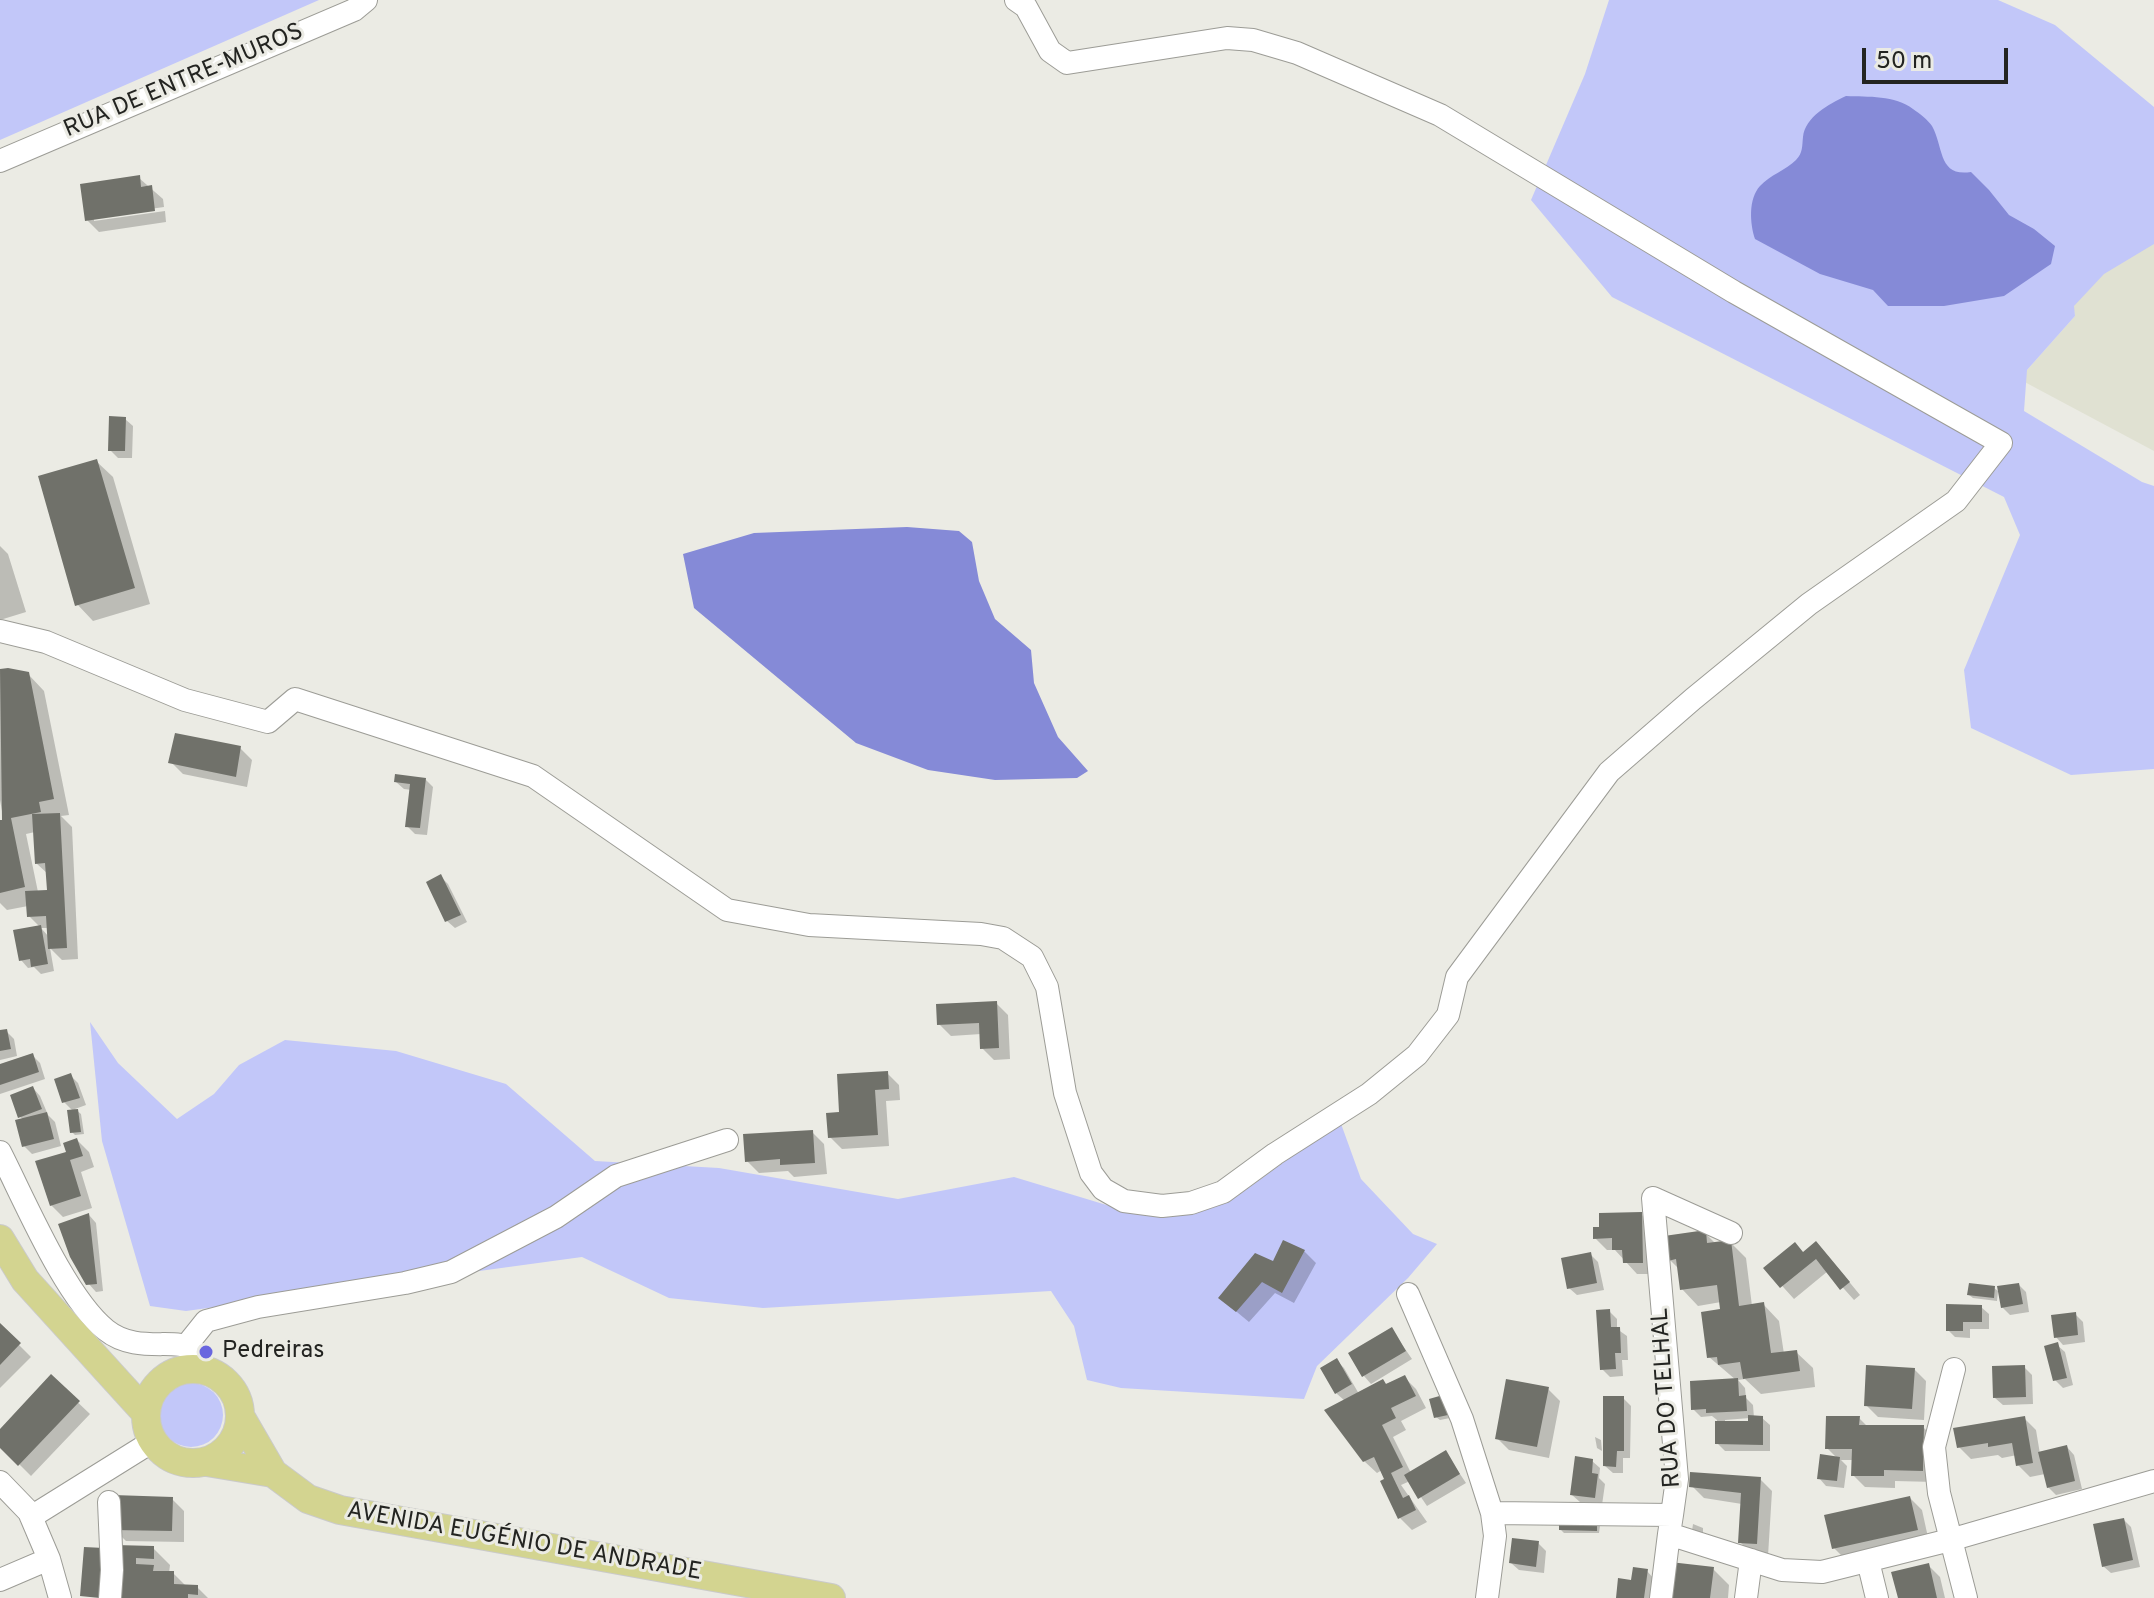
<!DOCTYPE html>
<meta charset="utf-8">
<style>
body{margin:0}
#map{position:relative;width:2154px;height:1598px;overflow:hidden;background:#ebebe4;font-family:Overpass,sans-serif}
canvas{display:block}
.scale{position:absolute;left:1862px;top:48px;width:146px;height:36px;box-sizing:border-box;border:4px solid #232421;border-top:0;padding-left:10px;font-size:24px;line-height:28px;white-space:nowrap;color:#232421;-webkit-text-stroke:6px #ebebe4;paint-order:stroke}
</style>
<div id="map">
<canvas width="2154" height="1598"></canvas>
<div class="scale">50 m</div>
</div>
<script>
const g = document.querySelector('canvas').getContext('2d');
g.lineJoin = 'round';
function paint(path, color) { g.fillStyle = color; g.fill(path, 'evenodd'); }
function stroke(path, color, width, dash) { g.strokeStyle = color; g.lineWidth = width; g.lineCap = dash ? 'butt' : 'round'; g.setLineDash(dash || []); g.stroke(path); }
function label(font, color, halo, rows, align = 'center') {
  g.font = font + ' Overpass,sans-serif'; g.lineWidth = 6; g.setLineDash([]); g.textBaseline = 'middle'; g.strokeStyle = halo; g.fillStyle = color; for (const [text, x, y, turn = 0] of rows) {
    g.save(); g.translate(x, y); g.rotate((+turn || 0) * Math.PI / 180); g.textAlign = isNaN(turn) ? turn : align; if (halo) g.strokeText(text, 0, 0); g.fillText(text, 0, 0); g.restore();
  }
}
const built = new Path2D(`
 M2154 226V451L2019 379 2075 316 2072 300Z`);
const green = new Path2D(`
 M0 0H319L0 140Z
 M1609 0H1998L2055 25 2154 107V244L2104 274 2074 306 2075 316 2027 370 2024 411 2142 482 2154 486V769L2071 775 1971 728 1964 670 2020 535 2004 497 1612 297 1531 200 1585 74Z
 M90 1022 118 1063 177 1119 214 1094 239 1065 285 1040 396 1051 506 1084 595 1161 719 1168 898 1199 1014 1177 1123 1210 1236 1197 1340 1121 1361 1179 1413 1234 1437 1244 1408 1278 1317 1366 1304 1399 1121 1388 1087 1380 1074 1326 1051 1291 763 1308 669 1298 582 1257 186 1311 150 1306 102 1141Z
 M159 1415a32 32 0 1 1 64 0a32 32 0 1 1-64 0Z`);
const water = new Path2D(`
 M1846 96C1868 97 1895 95 1913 109 1919 113 1928 120 1932 126 1944 148 1938 177 1971 172L1989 190 2009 215 2034 229 2055 246 2051 264 2004 296 1944 306H1888L1873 290 1820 274 1755 239C1750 224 1748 199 1760 186 1770 175 1786 170 1796 160 1803 153 1802 146 1803 137 1805 117 1829 104 1846 96Z
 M907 527 959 531 972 542 979 581 995 619 1031 650 1034 683 1058 737 1088 771 1077 778 995 780 928 770 856 743 694 608 683 554 754 533Z`);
const shadow = new Path2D(`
 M139 178 163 199 164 207 94 217V221L165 211 166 222 99 232 87 220Z
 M125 419 133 426 132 458H118L110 450Z
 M96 461 113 477 150 604 93 621 77 604Z
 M0 546 8 554 26 612 0 620Z
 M8 670 28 674 44 691 69 815 61 816 72 827 78 959 62 960 50 948 54 971 41 974 34 967 28 968 21 960 40 927 29 916 28 906 7 910 0 903V823L4 822 0 800V671ZM35 832 36 863 48 874 49 892H38L26 834ZM41 928H49V937Z
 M240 748 252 760 247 787 183 774 171 762Z
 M425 779 433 787 427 835 415 834 407 826 412 790 404 789 396 782Z
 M441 877 448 884 467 922 455 928 447 921Z
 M996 1003 1008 1015 1010 1059 994 1060 982 1048 981 1034 951 1036 939 1024Z
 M6 1031 14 1039 17 1056 0 1060V1032Z
 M32 1055 40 1063 45 1079 0 1094V1066Z
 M887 1073 899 1085 900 1100 886 1101 889 1146 842 1149 830 1137 841 1114Z
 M71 1076 78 1083 86 1105 75 1109 81 1114 84 1134 75 1135 72 1132 74 1112 64 1102Z
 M33 1088 40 1096 48 1115 55 1122 61 1146 32 1154 24 1146V1120L20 1117Z
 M812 1132 824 1144 827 1174 794 1177 788 1171 759 1173 747 1161Z
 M77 1140 89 1152 94 1167 81 1172 92 1208 63 1217 51 1205 69 1153Z
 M1641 1214 1653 1226 1654 1274H1637L1615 1250H1607L1595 1238Z
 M89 1215 96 1223 103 1291 96 1292 88 1283Z
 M1705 1233 1716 1244 1730 1242 1746 1258 1752 1306 1763 1304 1779 1321 1784 1354 1796 1352 1813 1368 1815 1387 1761 1394 1745 1379 1738 1380 1745 1388 1746 1398 1753 1405 1754 1418H1762L1770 1425V1451H1725L1717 1443V1420L1712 1416 1701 1417 1693 1409 1736 1380 1709 1357 1722 1311 1721 1302 1698 1306 1682 1289 1679 1269 1670 1260ZM1750 1418V1423H1725V1420Z
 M1304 1251 1316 1263 1294 1303 1275 1293 1249 1322 1220 1298Z
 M1590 1254 1598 1262 1604 1290 1577 1295 1569 1288Z
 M1804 1254 1828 1256 1860 1295 1854 1300 1828 1271 1794 1299 1766 1268Z
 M2019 1285 2026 1292 2029 1312 2010 1315 2002 1307Z
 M1994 1288 1998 1291 1997 1301 1973 1298 1969 1295Z
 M1981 1307 1989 1314V1329H1970V1338L1955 1337 1948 1330Z
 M1609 1311 1617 1319V1329L1627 1336 1628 1360H1622L1623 1376 1610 1377 1602 1369Z
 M2075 1314 2083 1322 2085 1342 2063 1345 2056 1337Z
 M0 1326 31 1357 0 1388Z
 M1392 1330 1412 1359 1371 1384 1364 1376Z
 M2057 1345 2065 1352 2073 1385 2063 1388 2055 1380Z
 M1337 1361 1344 1368 1359 1394 1404 1377 1416 1389 1426 1408 1401 1421 1406 1430 1393 1437 1411 1473 1446 1453 1466 1483 1427 1506 1410 1481 1401 1485 1427 1522 1412 1530 1400 1518 1382 1470 1377 1473 1364 1461 1345 1401 1336 1393Z
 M2024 1367 2032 1375 2033 1404 2003 1405 1995 1398Z
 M1914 1369 1926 1381 1924 1420 1878 1417 1866 1405Z
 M51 1377 90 1414 31 1476 0 1445V1432Z
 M1548 1389 1560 1401 1549 1458 1509 1450 1497 1438Z
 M1442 1397 1450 1418 1440 1420 1436 1417Z
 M1623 1398 1631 1406 1630 1458H1623V1473H1613L1605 1466Z
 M1859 1418 1868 1427H1923L1935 1439V1482L1895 1481V1488L1865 1487 1853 1475 1854 1460H1841L1847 1466 1844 1488 1826 1486 1819 1478 1837 1458 1827 1448Z
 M2024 1418 2036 1430 2040 1454 2067 1447 2074 1455 2082 1489 2056 1495 2048 1487 2045 1474 2030 1477 2018 1465 2017 1455 2002 1458 1998 1455 1971 1459 1959 1447Z
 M1595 1437 1601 1440 1602 1451 1597 1448Z
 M1592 1461 1600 1468 1599 1478 1605 1484 1602 1505 1580 1502 1572 1495Z
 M1760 1479 1772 1491 1768 1556 1752 1554 1740 1542 1742 1504 1704 1498 1692 1486Z
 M1910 1498 1922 1510 1929 1542 1846 1560 1834 1548Z
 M172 1499 184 1511V1542L126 1541 114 1529Z
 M2124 1520 2131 1527 2140 1567 2111 1573 2103 1566Z
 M1596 1523 1600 1526 1599 1533H1564L1561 1530Z
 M1693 1524 1703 1528V1535L1692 1531Z
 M1538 1543 1546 1551 1544 1573 1519 1570 1511 1563Z
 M117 1547 153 1548 170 1565 169 1573H173L187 1587H197L208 1598H115Z
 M1928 1565 1940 1577 1945 1598H1900Z
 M1713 1569 1729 1585 1728 1598H1668Z
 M1647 1571 1654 1579 1652 1598H1618Z`);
const building = new Path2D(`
 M140 175 141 187 152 185 155 211 85 221 80 184Z
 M109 416 126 417 125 451H108Z
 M97 459 135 588 75 606 38 476Z
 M8 668 29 672 54 799 39 802 41 812 11 818 25 887 0 893V820H2L0 669Z
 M175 733 241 746 236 777 168 763Z
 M395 774 426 778 420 828 405 827 410 784 394 782Z
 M60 813 67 948 48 949 46 916 27 917 25 891 47 890 45 863 35 864 32 814Z
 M441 874 461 915 445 922 426 882Z
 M41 925 48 964 31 967 30 959 19 961 13 930Z
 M997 1001 999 1048 980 1049 979 1023 937 1025 936 1004Z
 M7 1029 11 1049 0 1051V1030Z
 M33 1053 39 1072 0 1085V1064Z
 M888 1071 889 1089 875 1090 878 1135 828 1138 826 1113 839 1112 837 1074Z
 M71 1073 80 1098 62 1103 54 1079Z
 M33 1086 42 1109 18 1118 10 1095Z
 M78 1109 81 1132 70 1133 67 1110Z
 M47 1112 54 1139 22 1147 15 1120Z
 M813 1130 815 1163 780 1165V1159L745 1162 743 1134Z
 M77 1138 83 1156 70 1160 81 1196 50 1206 35 1161 66 1152 63 1143Z
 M1642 1212 1643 1263H1623L1622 1250H1612V1238L1593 1239V1227H1599V1213Z
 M89 1213 97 1284 86 1285 70 1257 58 1224Z
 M1706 1230 1707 1243 1731 1240 1739 1306 1764 1302 1771 1353 1797 1350 1800 1371 1743 1379 1740 1362 1718 1365 1717 1357 1707 1358 1701 1312 1720 1309 1717 1285 1680 1290 1676 1259 1668 1261 1664 1236Z
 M1283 1240 1305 1250 1282 1293 1262 1282 1236 1312 1218 1298 1255 1253 1273 1261Z
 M1816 1241 1850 1282 1840 1290 1816 1259 1780 1288 1763 1268 1795 1242 1803 1252Z
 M1591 1252 1597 1283 1567 1289 1561 1258Z
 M1969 1283 1995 1286 1994 1298 1967 1295Z
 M2019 1283 2023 1304 2001 1308 1997 1286Z
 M1946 1304 1982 1305V1322H1963V1331H1946Z
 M1610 1309 1611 1327H1620L1621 1353H1615L1616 1369 1600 1370 1596 1310Z
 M2076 1312 2078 1335 2054 1338 2051 1315Z
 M0 1323 21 1343 0 1365Z
 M1392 1327 1406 1351 1362 1377 1348 1353Z
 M2058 1342 2067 1378 2053 1381 2044 1346Z
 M1337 1358 1352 1384 1335 1394 1320 1368Z
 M1866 1365 1915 1368 1912 1409 1864 1406Z
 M2025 1365 2026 1397 1993 1398 1992 1366Z
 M51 1374 80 1401 18 1466 0 1448V1429Z
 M1405 1375 1416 1396 1391 1408 1396 1418 1382 1425 1403 1467 1391 1473 1403 1498 1409 1495 1416 1510 1398 1519 1380 1481 1384 1479 1374 1457 1363 1462 1324 1410 1383 1379 1386 1384Z
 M1738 1378 1739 1396 1746 1395 1747 1411 1706 1413V1409L1691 1410 1690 1381Z
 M1506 1379 1549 1387 1537 1447 1495 1439Z
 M1443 1395 1448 1415 1434 1418 1429 1399Z
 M1603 1396H1624V1451H1617L1616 1467 1603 1466Z
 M1748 1415 1763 1416V1445L1715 1444V1421H1748Z
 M1826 1416H1860L1859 1425H1924L1923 1471 1884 1470V1476H1851L1852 1449H1825Z
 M2025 1416 2033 1463 2016 1466 2012 1443 1988 1447V1443L1957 1448 1953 1428Z
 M2067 1445 2075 1481 2047 1488 2038 1452Z
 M1446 1450 1460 1474 1418 1499 1404 1475Z
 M1820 1454 1840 1457 1837 1481 1817 1479Z
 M1575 1456 1593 1459 1592 1473 1598 1474 1595 1498 1570 1495Z
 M1690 1472 1761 1477 1757 1544 1738 1543 1741 1493 1689 1487Z
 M113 1495 173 1497 172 1531 112 1530Z
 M1910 1496 1918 1530 1832 1549 1824 1515Z
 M2124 1518 2133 1560 2102 1567 2093 1524Z
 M1559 1520 1597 1521V1531L1559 1530Z
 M1512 1538 1539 1541 1536 1567 1509 1563Z
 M115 1545 154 1546V1559L136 1558V1564L154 1565 153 1571H174V1584L198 1585V1595L188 1594V1598H113Z
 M84 1547 104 1548 100 1598 80 1596Z
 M1670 1562 1714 1567 1710 1598H1666Z
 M1929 1563 1937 1598H1898L1891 1572Z
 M1633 1567 1648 1569 1644 1598H1616L1618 1578 1631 1580Z`);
const minor = new Path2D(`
 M0 161 354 10 366 0
 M0 631 46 642 185 700 268 722 295 699 533 776 727 910 809 925 981 934 1003 938 1032 957 1047 987 1065 1093 1091 1173 1103 1189 1124 1201 1162 1206 1191 1203 1223 1192 1275 1154 1369 1094 1417 1055 1448 1015 1457 977 1609 772 1693 699 1809 604 1956 501 2001 443 1734 292 1440 115 1297 53 1253 40 1227 38 1067 63 1050 51 1026 7 1016 0
 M0 1152C25 1201 65 1297 106 1330 137 1355 178 1336 193 1350 199 1355 203 1364 207 1370
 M1408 1294 1462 1419 1492 1513
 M186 1346 206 1321 258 1307 405 1283 451 1272 556 1217 616 1176 727 1140
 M1954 1369 1934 1447 1939 1493 1966 1598
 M0 1482 29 1512 49 1559 60 1598
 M109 1502 112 1570 110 1598
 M1672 1515 1669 1534 1782 1570 1822 1572 1950 1540 2154 1481
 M31 1517 153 1441
 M1868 1561 1877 1598
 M0 1580 49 1559
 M1487 1598 1495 1536 1492 1513 1672 1515 1677 1479 1653 1198 1731 1233
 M1661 1598 1669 1534
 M1746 1598 1751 1560`);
const major = new Path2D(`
 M0 1239 25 1280 145 1412
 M146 1416a47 47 0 1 1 94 0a47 47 0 1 1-94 0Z
 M240 1416 273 1473 308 1499 340 1510 831 1598
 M207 1462 273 1473`);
const markers = [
 [206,1352,8,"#6966df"]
];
const streetNames = [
 ["RUA DE ENTRE-MUROS",184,82,-23],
 ["RUA DO TELHAL",1668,1398,-94],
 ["AVENIDA EUGÉNIO DE ANDRADE",524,1543,10]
];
const poiNames = [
 ["Pedreiras",222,1352]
];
paint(built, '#e0e1d2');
paint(green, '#c2c7f9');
paint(water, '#858ad7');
paint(shadow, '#0003');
paint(building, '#70716a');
stroke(minor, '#9c9c96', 24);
stroke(major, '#cacaca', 30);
stroke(minor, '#fff', 22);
stroke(major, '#d3d490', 28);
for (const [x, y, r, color] of markers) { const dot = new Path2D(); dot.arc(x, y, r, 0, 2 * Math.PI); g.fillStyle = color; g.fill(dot); stroke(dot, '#ebebe4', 3); }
label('24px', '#232421', '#ebebe4', streetNames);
label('24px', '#232421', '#ebebe4', poiNames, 'left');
</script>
